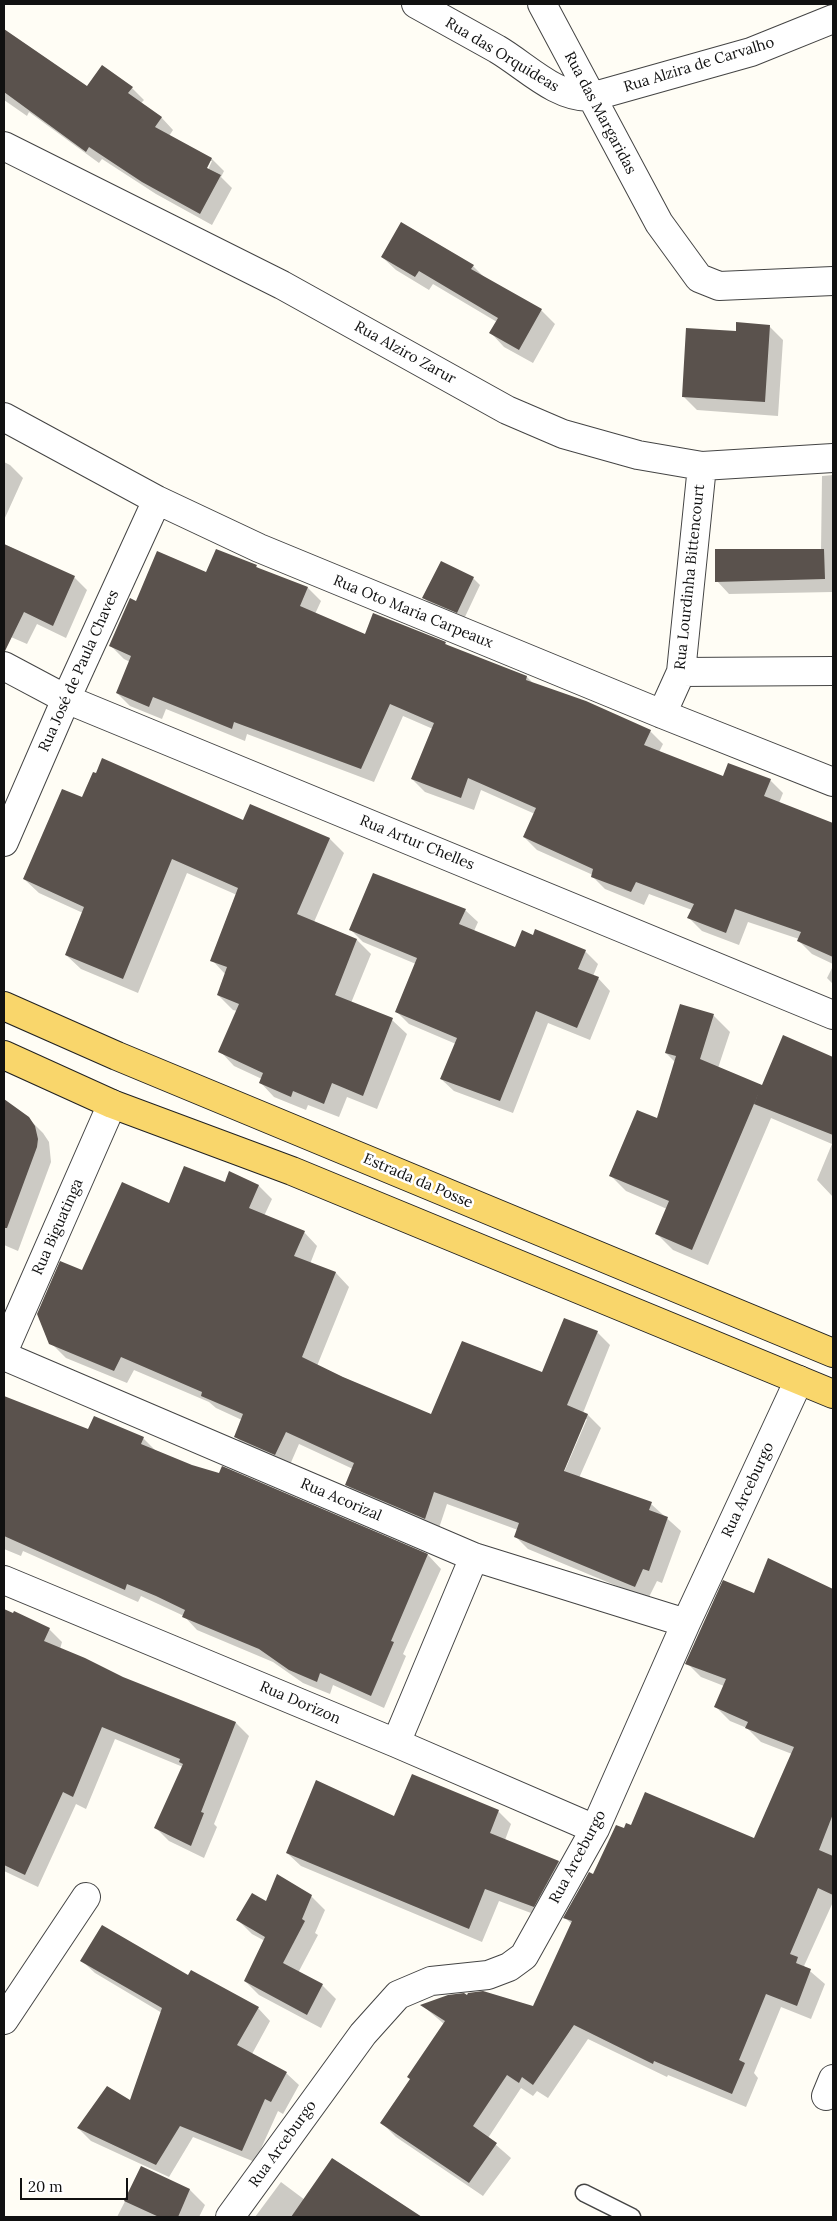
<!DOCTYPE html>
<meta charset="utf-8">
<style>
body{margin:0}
#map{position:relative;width:837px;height:2221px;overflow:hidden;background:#fffdf5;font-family:Lora,serif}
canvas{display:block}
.frame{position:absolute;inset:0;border:5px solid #111;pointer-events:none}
.scale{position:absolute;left:20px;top:2178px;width:108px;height:22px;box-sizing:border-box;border:2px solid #111;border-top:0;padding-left:6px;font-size:15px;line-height:18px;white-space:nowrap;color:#111;-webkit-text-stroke:4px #fff;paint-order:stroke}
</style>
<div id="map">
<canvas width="837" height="2221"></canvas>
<div class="frame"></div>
<div class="scale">20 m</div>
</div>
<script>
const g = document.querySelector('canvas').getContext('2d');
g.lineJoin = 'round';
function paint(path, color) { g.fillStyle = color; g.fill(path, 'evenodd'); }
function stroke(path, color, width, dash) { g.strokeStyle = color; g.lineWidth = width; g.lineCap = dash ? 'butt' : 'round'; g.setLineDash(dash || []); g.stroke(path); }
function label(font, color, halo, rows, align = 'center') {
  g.font = font + ' Lora,serif'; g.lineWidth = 5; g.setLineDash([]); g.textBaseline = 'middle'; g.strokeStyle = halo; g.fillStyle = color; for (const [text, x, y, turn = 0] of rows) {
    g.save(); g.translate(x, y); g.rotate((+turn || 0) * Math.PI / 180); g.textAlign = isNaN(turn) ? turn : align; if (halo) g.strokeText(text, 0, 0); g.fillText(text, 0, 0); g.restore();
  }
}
const shadow = new Path2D(`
 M14 38 88 88H132L144 100 141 103 161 117 173 130 169 136 212 159 224 171 221 177 232 188 212 225 156 194 102 159 99 163 29 112 27 116 4 100V53ZM209 161H212L206 174 203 173Z
 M382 257 473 266 485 278 541 310 555 324 533 363 504 347 491 333 497 322 433 284 429 290 396 270Z
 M769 326 783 340 778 416 697 410 683 396 737 332Z
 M4 462 10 465 23 478 4 520Z
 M833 475V592L729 594 717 581 821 551 822 476Z
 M4 544 74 577 87 590 66 638 37 624 27 644 4 634Z
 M256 566 259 569 308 588 321 601 315 614 366 636 445 643 449 647 527 677 534 684 650 731 663 744 659 752 724 777 770 780 783 793 779 803 833 824V964L812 954 799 941V939L748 922 739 945 702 931 689 918 692 910 649 894 644 905 605 889 592 876 593 875 537 850 524 837 535 814 481 790 474 810 425 792 412 779 433 729 403 716 374 782 247 734 245 741 166 709 162 719 130 706 117 693 130 662 124 659 111 646 137 603 207 573Z
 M473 578 480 585 464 619 431 605 424 598Z
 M83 799 244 822 251 806 330 839 344 853 314 922 357 940 371 954 351 1003 392 1020 407 1034 377 1109 347 1097 339 1117 308 1105 306 1110 274 1097 260 1082 262 1079 234 1066 220 1051 237 1011 233 1010 218 995 226 975 212 960 237 895 187 873 138 993 81 969 66 955 83 913 39 893 24 879Z
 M465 910 478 922 474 931 516 948 534 936 585 951 598 964 593 976 598 978 610 991 590 1040 548 1023 513 1113 454 1091 441 1079 456 1044 409 1024 397 1012 416 964 363 942 351 930Z
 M833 966V984L827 978Z
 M681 1006 714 1016 730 1032 718 1068 763 1087 780 1046 833 1068V1197L817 1180 832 1144 771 1118 708 1265 673 1250 657 1234 667 1209 626 1191 610 1175 657 1120 675 1062 666 1053Z
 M4 1101 28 1118 43 1133 49 1142 51 1162 18 1251 4 1245Z
 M225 1184 259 1186 272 1199 264 1216 304 1232 317 1246 310 1264 336 1273 349 1287 317 1366 432 1416 543 1373 597 1332 610 1345 583 1413 588 1415 601 1428 579 1478 651 1504 681 1531 662 1583 657 1581 648 1599 528 1549 515 1536 518 1530 447 1504 438 1531 360 1498 347 1485 353 1469 299 1444 289 1467 249 1450 236 1437 242 1420 216 1408 209 1402 134 1370 127 1383 66 1358 52 1344 83 1272 170 1205ZM585 1419H587L562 1477 560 1476Z
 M8 1399 88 1431 143 1438 156 1451 192 1466 220 1475 223 1468 428 1555 441 1569 403 1654 406 1656 384 1708 333 1685 330 1694 303 1683 273 1662 197 1630 184 1616 141 1596 138 1602 23 1551 21 1556 4 1549V1411Z
 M826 1587 833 1594V1902L804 1966 825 1984 811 2019 781 2007 754 2073 758 2078 746 2107 668 2075 667 2077 588 2039 548 2098 537 2091 533 2096 521 2088 488 2138 511 2158 483 2196 396 2137 382 2123 411 2080 444 2024 423 2006 534 2008 572 1924 565 1918 625 1830 754 1839 792 1754 761 1742 747 1728 730 1721 716 1707 724 1686 701 1677 687 1663 755 1594Z
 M4 1610 49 1629 62 1642 60 1649 122 1678 236 1723 249 1736 214 1824 217 1827 204 1858 169 1841 156 1828 183 1767 115 1739 86 1809 76 1804 38 1887 4 1871V1783L9 1772 4 1770Z
 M498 1811 511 1824 505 1840 559 1862 572 1875 547 1919 499 1901 482 1942 301 1866 287 1853 395 1817Z
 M311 1896 325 1910 315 1933 318 1935 298 1973 322 1985 336 1999 321 2028 259 1995 245 1981 265 1941 252 1934 238 1920 267 1902Z
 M82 1961 188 1977 258 2008 270 2021 252 2054 286 2073 299 2085 283 2114 278 2111 255 2162 193 2137 169 2177 91 2141 78 2128 131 2102 162 2013 95 1973Z
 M333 2159 420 2217H255L281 2182 305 2200Z
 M142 2168 190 2190 205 2205 199 2217H117Z`);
const building = new Path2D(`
 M4 29 87 86 102 65 133 87 128 93 162 117 155 127 212 158 207 168 221 175 200 214 142 182 89 147 86 152 4 92Z
 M401 222 474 265 471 269 542 309 519 350 489 333 498 318 419 271 415 277 381 257Z
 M736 322 770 325 765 402 682 397 686 328 736 331Z
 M4 544 75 576 53 626 24 612 5 651Z
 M216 549 257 565 256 567 308 587 300 606 365 634 373 613 446 642 445 644 527 676 526 680 586 701 651 730 644 745 723 776 728 763 771 779 764 796 833 823V957L797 941 801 932 735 909 726 933 687 918 694 904 636 882 631 892 591 877 593 869 523 837 536 808 468 778 461 798 411 779 434 723 390 704 361 769 234 722 232 729 153 697 149 707 116 693 131 656 109 646 130 598 136 601 157 551 206 572Z
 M715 549H824L825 579 715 582Z
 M441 561 474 577 457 613 422 598Z
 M102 758 243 820 250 804 330 838 297 914 357 939 335 995 393 1018 363 1096 332 1083 324 1104 293 1091 291 1097 259 1083 263 1073 218 1052 239 1004 217 995 227 967 210 961 238 888 172 859 123 979 65 955 84 907 23 879 62 789 82 797 93 772 96 773Z
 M373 873 466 909 459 924 515 947 522 930 533 935 535 929 586 950 578 969 599 977 577 1028 536 1011 500 1101 440 1079 457 1038 395 1012 417 958 349 930Z
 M680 1004 714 1014 700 1059 762 1085 692 1250 655 1234 669 1201 609 1176 637 1110 657 1118 676 1056 665 1053Z
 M783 1035 833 1057V1135L754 1104Z
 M4 1099 29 1117 35 1126 38 1139 37 1147 7 1228H4Z
 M184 1166 225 1182 229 1171 259 1185 249 1208 305 1231 294 1256 336 1272 302 1357 343 1377 431 1414 462 1341 542 1372 564 1318 598 1331 567 1405 588 1414 564 1471 652 1502 649 1510 668 1517 649 1571 643 1569 635 1587 514 1537 519 1523 434 1492 425 1519 345 1485 354 1463 286 1432 275 1455 234 1437 243 1414 201 1396 202 1392 121 1357 114 1371 49 1344 37 1314 60 1261 82 1270 122 1182 169 1203Z
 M4 1396 88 1429 94 1416 144 1437 141 1444 192 1465 219 1473 222 1466 428 1554 391 1641 394 1642 371 1696 320 1673 317 1682 289 1670 259 1649 182 1617 185 1610 156 1596 127 1584 125 1590 4 1536Z
 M768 1558 833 1589V1814L819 1850 833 1856V1895L818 1888 790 1954 798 1957 796 1963 811 1969 797 2006 766 1994 739 2060 745 2063 732 2094 654 2061 653 2064 574 2025 533 2085 522 2077 519 2083 507 2075 473 2126 497 2143 469 2183 380 2123 410 2079 407 2077 445 2021 420 2005 448 1995 464 1993 467 1995 468 1993 483 1991 533 2006 572 1921 563 1918 589 1872 593 1874 616 1825 624 1828 626 1823 631 1825 645 1792 754 1838 794 1747 745 1728 748 1722 714 1707 726 1679 685 1664 723 1580 754 1593Z
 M4 1609 13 1613 14 1611 50 1628 44 1641 85 1658 123 1677 236 1722 201 1812 204 1813 191 1846 154 1828 183 1764 179 1762 180 1759 102 1727 73 1797 63 1792 25 1875 4 1865Z
 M412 1774 499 1810 490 1833 559 1861 534 1907 485 1889 469 1929 286 1853 316 1780 394 1816Z
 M277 1874 312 1895 302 1919 305 1921 283 1963 323 1984 307 2015 244 1981 265 1937 236 1920 252 1893 266 1901Z
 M102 1925 188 1975 191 1970 259 2007 237 2045 287 2072 271 2102 265 2099 242 2151 180 2126 156 2165 77 2128 107 2086 130 2100 162 2008 80 1961Z
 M332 2158 422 2217H291Z
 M141 2166 190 2189 178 2217H159L124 2201Z`);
const service = new Path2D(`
 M584 2193 632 2217`);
const minor = new Path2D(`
 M416 4C443 19 470 34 497 49 526 66 556 98 591 97L751 52 833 19
 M542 4 659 223 699 278 719 286 833 281
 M4 146 282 285 507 410 563 434 638 455 702 466 833 458
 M4 417 157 500 259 548 662 714 833 782
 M4 666 66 699 833 1015
 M681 672 833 671
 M662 714 681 672 702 466
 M4 842 66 699 157 500
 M4 1350 112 1104
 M4 1356 474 1557 686 1623
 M4 1580 396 1743 595 1829
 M396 1743 474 1557
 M4 2020 86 1897
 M826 2096 833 2079
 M230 2217 363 2034 398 1995 431 1981 488 1975 509 1967 524 1956 595 1829 686 1623 799 1380`);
const primary = new Path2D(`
 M4 1006 117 1056 833 1353
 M4 1055 112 1104 292 1171 833 1394`);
const streetNames = [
 ["Rua das Orquideas",502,55,31],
 ["Rua Alzira de Carvalho",699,65,-17],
 ["Rua das Margaridas",600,113,62],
 ["Rua Alziro Zarur",405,353,29],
 ["Rua Lourdinha Bittencourt",690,577,-84],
 ["Rua Oto Maria Carpeaux",413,612,22],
 ["Rua José de Paula Chaves",79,671,-66],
 ["Rua Artur Chelles",417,843,22],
 ["Estrada da Posse",418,1181,23],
 ["Rua Biguatinga",58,1227,-66],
 ["Rua Arceburgo",748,1490,-65],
 ["Rua Acorizal",341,1500,23],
 ["Rua Dorizon",300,1703,23],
 ["Rua Arceburgo",578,1857,-62],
 ["Rua Arceburgo",283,2144,-54]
];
paint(shadow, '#0003');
paint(building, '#5a524d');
stroke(service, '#444', 19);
stroke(minor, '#444', 30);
stroke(primary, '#222', 30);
stroke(service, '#fff', 16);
stroke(minor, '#fff', 28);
stroke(primary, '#f9d66b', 28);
label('15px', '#111', '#fff', streetNames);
</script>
